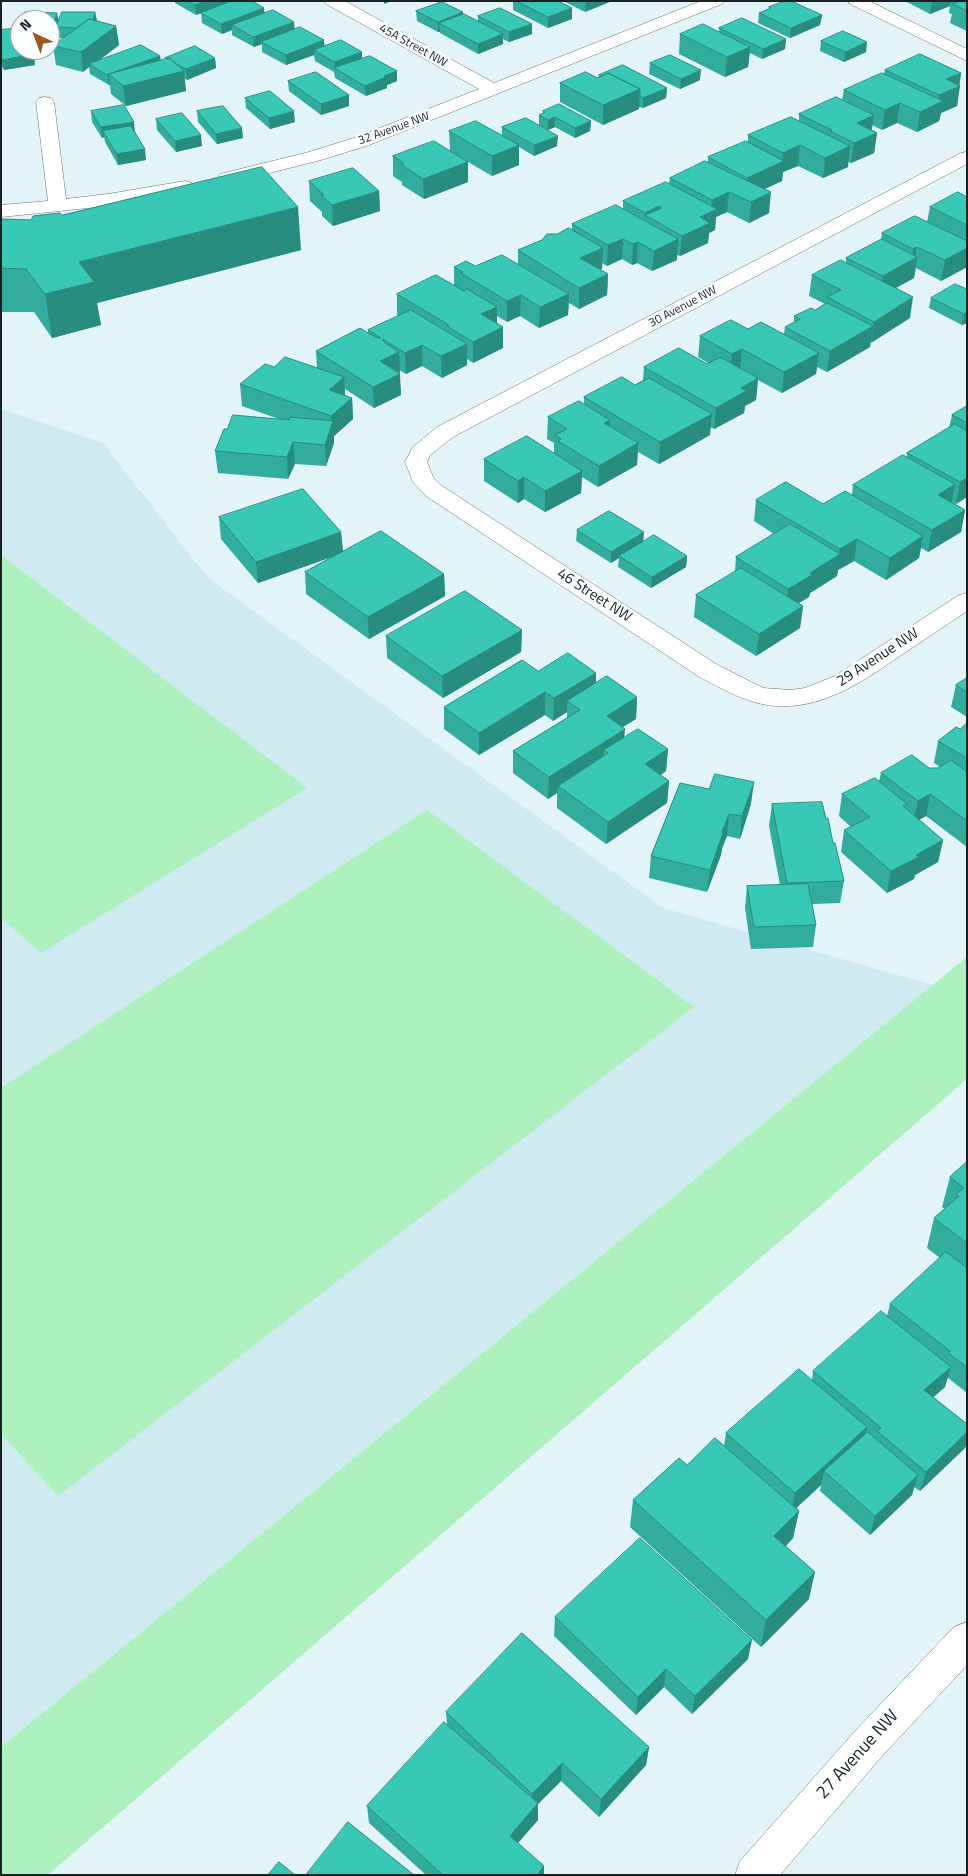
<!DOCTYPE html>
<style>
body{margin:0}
#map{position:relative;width:968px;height:1876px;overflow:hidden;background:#e2f4f8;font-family:"Titillium Web",sans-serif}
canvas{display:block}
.frame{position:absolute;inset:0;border:2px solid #1a2022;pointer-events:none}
.north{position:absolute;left:10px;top:10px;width:50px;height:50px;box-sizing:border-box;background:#fafeff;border:1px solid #a0a5a7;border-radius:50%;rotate:317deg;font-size:14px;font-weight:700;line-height:20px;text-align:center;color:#1a2022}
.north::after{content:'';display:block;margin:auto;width:18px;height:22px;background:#96581e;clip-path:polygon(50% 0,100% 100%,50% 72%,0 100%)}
</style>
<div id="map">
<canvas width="968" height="1876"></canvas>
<div class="frame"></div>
<div class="north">N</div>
</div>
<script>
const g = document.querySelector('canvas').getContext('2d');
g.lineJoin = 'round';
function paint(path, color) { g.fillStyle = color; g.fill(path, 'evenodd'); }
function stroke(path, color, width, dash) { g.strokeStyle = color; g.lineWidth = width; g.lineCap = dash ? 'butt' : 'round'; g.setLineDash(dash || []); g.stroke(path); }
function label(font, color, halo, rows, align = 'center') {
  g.font = font + ' "Titillium Web",sans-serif'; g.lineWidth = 5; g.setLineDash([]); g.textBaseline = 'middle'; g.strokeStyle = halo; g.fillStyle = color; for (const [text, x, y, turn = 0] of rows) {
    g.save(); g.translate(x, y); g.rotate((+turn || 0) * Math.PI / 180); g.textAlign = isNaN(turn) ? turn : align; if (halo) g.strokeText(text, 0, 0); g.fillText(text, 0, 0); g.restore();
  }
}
const built = new Path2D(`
 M1 409 103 443 208 578 663 908 933 985 1 1747Z`);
const green = new Path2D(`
 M1 555 307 788 41 953 1 918Z
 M427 810 694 1007 58 1496 1 1434V1088Z
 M967 957V1079L48 1875H1V1747Z`);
const street = new Path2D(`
 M324 1H345L494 83 701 1H724L722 4 369 145 321 160 234 182 227 184 220 182 218 178 220 174 309 152 357 137 479 89 326 4Z
 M848 1H869L967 49V61L850 4Z
 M45 97 51 98 54 102 66 199 108 194 185 181 192 183 194 187 192 191 185 193 108 206 1 217V205L48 201 36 102 39 98Z
 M967 152V164L453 437 430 455 427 462 434 479 442 486 716 664 763 688 790 690 805 688 835 676 959 595 967 593V611C945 626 922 641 900 656 863 681 824 709 776 706 748 704 722 689 698 676L426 496 413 482 405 462 413 447 437 427 961 153Z
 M967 1622V1665L883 1755 780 1875H735L740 1861 857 1729 954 1627Z`);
const wall = new Path2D(`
 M175 1H252L265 13 295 29 324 40V46L362 52V58L397 81 387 85V88L366 96 335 78 334 72 315 61 314 55 286 65 262 52V44L254 47 232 35V30L222 34 202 23 201 13H202L196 15 175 3Z
 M513 1H558L572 8V19L548 28 513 10Z
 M563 1H612L585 12Z
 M905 1H967V31L950 23 952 14 949 13 950 6 930 14Z
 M769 7 822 15 820 25 790 38 758 23 759 13 769 9Z
 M416 11 463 14 478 21V16L532 24V34L509 42 503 39V44L478 54 440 33V32H438L417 21Z
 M95 12 97 21 116 26 119 45 99 60 160 56 161 61 166 60 165 58H215L216 68 187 80 184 78 186 91 126 106 111 94 110 85H109L90 74 89 67 83 72 56 65 53 46 64 38H57L56 30 54 37H50V20L58 21Z
 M719 28 786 39 785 49 762 59 750 53 748 67 725 77 679 54 680 34 719 32Z
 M1 30 20 50 35 65 4 70 1 65Z
 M821 41 866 52 844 62 820 51Z
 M650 63 700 80 680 89 649 74Z
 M885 70 961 73 957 106 941 113 939 121 917 132 897 123 882 130 872 125V130L877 133 874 153 851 163 848 162V167L823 178 798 166 783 172 782 181 764 189 769 213 749 223 727 212 716 217 715 230 709 233 708 243 680 256 677 255V260L652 271 637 263 632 265 622 259 607 266 602 263V269H600L608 274 607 295 579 309 569 303 568 315 539 328 520 316 507 322 497 316V324L503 327V348L473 363 467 359V365L442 378 422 366 406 374 399 370 401 395 374 408 345 389V395L352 398 353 419 334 436V443L326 466 295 464 288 479 218 473 215 451 279 419 242 406 240 384 274 367 317 368 316 351 368 333V330L399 316 397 315V294L454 285V267L475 266 518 264V250L557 234 572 230V224L623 209V201L669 184 670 178 708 162V157L748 142V135L799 120V114L842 100 844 90 884 74Z
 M599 75 667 88 666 98 643 108 639 107V109L603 125 560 102V83L597 78 599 77Z
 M288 81 349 95V106L321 115 289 91Z
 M245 98 295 122 270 129 246 108Z
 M91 111 135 132 146 160 118 165 105 142 104 137 102 138 92 122Z
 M197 111 243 138 217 144 198 122Z
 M543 111 591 121 590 131 575 138 555 127 548 130 539 125V115L543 113Z
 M156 119 202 146 176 152 157 130Z
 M502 127 557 146 534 156 519 147V165L492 176 468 162V182L424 199 402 185V182L393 176V156L450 150 449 131 502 135Z
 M309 181 379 191 380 211 333 226 322 216V212L310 201Z
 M967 197V267L941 281 916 268 914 278 896 288 910 318 870 342V347L827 372 817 367 816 374 782 393 758 380 756 400 745 406 744 413 714 429 710 427V435L659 464 638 452 637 465 598 487 582 477 581 493 545 512 524 499 518 503 484 481V459L554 454V443L547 439 548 417 584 404V397L635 385 643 380 644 367 707 364 708 363 698 357 700 336 748 329 784 334 785 327 794 323V316L815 310 825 304 809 296 812 275 846 263V258L881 240 882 233 927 222 930 207Z
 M62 215 301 250 97 303 101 325 52 338 34 312H1V219L31 220Z
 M967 289V323L962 325 929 308 931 298Z
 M967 406V497L956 504 952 502 965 510 961 532 928 552 921 548 919 558 886 580 854 561 838 570 837 576 810 593 809 597 798 603 803 606 800 628 756 656 694 617 696 595 735 572 736 557 774 534 754 521 756 500 823 504 852 495 853 485 907 457V453L949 428 952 415Z
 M219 517 341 532 343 551 444 574 445 596 369 639 306 594 305 572 332 557 258 583 221 539Z
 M577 530 643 541 687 556 686 567 651 588 618 567 619 558 611 563 576 541Z
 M522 630 521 652 443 698 387 658 386 636Z
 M538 671 596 673V683L637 697 636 719 622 727 624 738 668 749 666 771 661 775 669 781 667 803 606 844 557 808V793L548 799 513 773V751L567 718V712L553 721 545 715 479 755 444 729V707Z
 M967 678V717L951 707 956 685Z
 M967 724V847L926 816 919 820 943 840 938 862 915 875 914 879 887 893 841 852 844 830 851 827 839 816 842 794 879 781 881 773 929 768H938L940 767 934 763 938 741 960 729Z
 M680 783 751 804 740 839 727 836 722 848 721 855 707 892 649 878 651 856Z
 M772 804 826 819 844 881 840 903 812 904 816 925 813 947 751 949 745 908 747 886 780 885 769 826Z
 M967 1162V1393L947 1377 945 1387 933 1397 967 1424V1442L965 1448 920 1491 914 1487 912 1495 870 1535 820 1491 821 1485 796 1508 799 1511 793 1538 786 1546 809 1599 761 1647 630 1527 633 1500 687 1465 724 1446 726 1433 812 1380 813 1371 887 1316 890 1304 940 1258 927 1248 934 1218 945 1209 942 1207 950 1177Z
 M555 1617 748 1659 692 1714 664 1687 636 1715 554 1636Z
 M446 1712 649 1747 646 1765 599 1817 561 1781 538 1804V1820L518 1843 544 1866V1875H426L369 1823 367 1806 447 1724Z`);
const shadedWall = new Path2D(`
 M204 1H234L196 15 195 5Z
 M384 1H392L384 4Z
 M588 1H612L585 12 586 2Z
 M932 1H951L950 6 930 14Z
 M264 8 265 18 232 25V30L222 34 221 24Z
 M572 8V19L548 28V17Z
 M95 12 97 22 90 28Z
 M463 12 464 22 439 23 440 32H438V22Z
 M57 13 59 23 56 27V30L54 37 52 27Z
 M822 15 820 25 790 38 791 28Z
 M294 22 295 32 261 42 262 44 254 47 253 37Z
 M532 24V34L509 42V32Z
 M116 26 119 45 92 66 89 64V67L83 72 81 52Z
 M503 34V44L478 54V44Z
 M786 39 785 49 762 59 763 49Z
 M324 40 325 51 314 50V55L286 65V55Z
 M867 42 866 52 844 62 845 52Z
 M750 47 748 67 725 77 727 57Z
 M362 52V62L335 68 334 62Z
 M34 54 35 65 4 70 2 60Z
 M160 56 161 66 109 74Z
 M215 58 216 68 187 80 186 69Z
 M701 70 700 80 680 89 681 79Z
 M184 71 186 91 126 106 123 86Z
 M397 71V81L387 85V88L366 96 365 86 384 76Z
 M961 73 959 86H960L957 106 941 113 939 121 917 132 920 112 938 103 939 95 946 79Z
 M109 74 110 85H109L107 75Z
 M667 88 666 98 643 108V98Z
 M640 89 639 109 603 125V105Z
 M349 95V106L321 115V104Z
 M900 103 897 123 882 130 885 110Z
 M294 111 295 122 270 129 269 118Z
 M874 115 871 135 877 133 874 153 851 163 857 123Z
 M555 117V127L548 130V120Z
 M591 121 590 131 575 138V128Z
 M134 122 135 132 103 131 104 137 102 138 101 127Z
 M242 128 243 138 217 144 216 134Z
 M201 135 202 146 176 152 175 141Z
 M558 136 557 146 534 156V145Z
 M519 145V165L492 176V156Z
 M800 145 798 166 783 172 782 181 745 198 747 178 782 162 783 153Z
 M850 146 848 167 823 178 825 158Z
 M145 149 146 160 118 165 117 154Z
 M468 162V182L424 199 423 179Z
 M379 191 380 211 333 226 332 205Z
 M729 192 727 212 716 217 715 230 709 233 708 243 680 256 682 236 700 217 711 212 712 200Z
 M771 192 769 213 749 223 751 202Z
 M659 206 658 223 645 215 644 233 645 213Z
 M298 207 301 250 97 303 101 325 52 338 45 294 79 262Z
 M623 239 622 259 607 266 608 245Z
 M678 239 677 260 652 271 654 251Z
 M638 242 637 263 632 265 633 244Z
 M917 247 915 258 917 257 914 278 879 297 883 276 912 260 913 249Z
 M603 248 602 269 579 279 580 258Z
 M967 248V267L941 281 945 260Z
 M608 274 607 295 579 309V288Z
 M569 294 568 315 539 328 540 307Z
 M521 295 520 316 507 322V301Z
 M913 297 910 318 871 343 874 322Z
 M497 307V328L481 314Z
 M967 313V323L962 325 964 314Z
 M873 326 870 347 827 372 830 351Z
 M503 327V348L473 363V342Z
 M467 344V365L442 378 441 356Z
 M422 345V366L406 374 405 353Z
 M742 349 740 370 730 375 732 354Z
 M399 352 400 373 380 361Z
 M819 353 816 374 782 393 784 372Z
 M400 374 401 395 374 408 373 387Z
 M344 377 345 398 329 390Z
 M758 378 756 400 745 406 744 413 714 429 716 408 741 388Z
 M352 398 353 419 334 436V443L326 466 325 445 332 426 331 416Z
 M712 414 710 435 659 464 660 442Z
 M610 420 609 441 604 423Z
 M293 442 295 464 288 479 287 457Z
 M638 443 637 465 598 487 599 466Z
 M582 471 581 493 545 512V491Z
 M524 477V499L518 503V481Z
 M967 478V497L956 504 960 482Z
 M955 484 951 506 938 495Z
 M965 510 961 532 928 552 932 530Z
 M341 532 343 553 258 583 256 562Z
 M644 532 643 544 619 556V558L611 563V552Z
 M923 536 919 558 886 580 890 558Z
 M857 539 854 561 838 570 837 576 810 593 809 597 786 611 788 589 810 573 839 555 840 549Z
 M687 556 686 567 651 588 652 577Z
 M444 574 445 596 369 639 368 617Z
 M803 606 800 628 756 656 759 634Z
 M522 630 521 652 443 698 442 676Z
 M596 673 595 695 567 701V712L553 721 554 698Z
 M545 692V715L479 755V733Z
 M637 697 636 719 605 738 607 716Z
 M625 729 623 751 608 753 604 750 603 764 558 786 557 793 548 799 549 777Z
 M668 749 666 771 643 786 645 764Z
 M669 781 667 803 606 844 608 822Z
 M754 782 751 804 740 839 742 816Z
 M930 794 926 816 913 823 918 801Z
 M729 814 727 836 722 848 721 855 707 892 710 870 722 832Z
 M943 840 938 862 915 875 914 879 887 893 891 871 916 855Z
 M951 1367 945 1387 919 1410 924 1390Z
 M867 1427 862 1447 824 1471 821 1485 791 1513 795 1493Z
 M967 1432V1442L965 1448 920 1491 926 1472Z
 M918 1475 912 1495 870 1535 875 1516Z
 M799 1511 793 1538 769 1563 774 1536Z
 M815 1572 809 1599 761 1647 766 1620Z
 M752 1640 748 1659 692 1714 695 1696Z
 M666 1669 664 1687 636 1715 638 1697Z
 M649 1747 646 1765 599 1817 601 1799Z
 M562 1763 561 1781 538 1804V1820L509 1853 510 1836 531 1811 532 1794Z
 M544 1866V1875H537Z`);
const building = new Path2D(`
 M189 1H204L195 5Z
 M231 1H252L264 8 221 24 201 13Z
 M517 1H558L572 8 548 17Z
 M785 1H791L822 15 791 28 759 13 771 8 769 7Z
 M960 1H967V11L953 4Z
 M442 2 463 12 438 22 416 11Z
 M500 8 532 24 509 32 478 16Z
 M273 10 294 22 253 37 232 25Z
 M25 12 57 13 52 27H50V20H22Z
 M62 12H95L93 20 89 19 77 28 56 27Z
 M464 14 503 34 478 44 439 23Z
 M742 18 786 39 763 49 719 28Z
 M89 19 116 26 81 52 53 46Z
 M703 24 750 47 727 57 680 34Z
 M300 27 324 40 286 55 261 42Z
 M20 28V50H32L34 54 2 60 1 58V30Z
 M843 31 867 42 845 52 821 41Z
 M341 40 362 52 334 62 314 50Z
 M141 45 160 56 109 74 107 75 89 64Z
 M195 46 215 58 186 69 176 64 170 58 168 59 165 58Z
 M920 54 961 73 946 79 960 86 939 95 885 70Z
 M670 55 701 70 681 79 650 63Z
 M370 56 397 71 384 76 386 77 365 86 334 68Z
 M170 58 184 71 123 86 109 74Z
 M623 65 667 88 643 98 640 96V89L608 73 601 76 599 75Z
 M316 72 349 95 321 104 288 81Z
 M586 72 597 78 608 73 640 89 603 105 560 83Z
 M882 73 943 101 920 112 900 103 885 110 844 90Z
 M270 91 294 111 269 118 245 98Z
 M836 97 874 115 857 123 877 133 854 143 830 131 832 130 799 114Z
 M559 104 591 121 575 128 555 117 548 120 539 115 545 112 543 111Z
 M124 105 134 122 101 127 91 111Z
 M223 106 242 128 216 134 197 111Z
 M182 113 201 135 175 141 156 119Z
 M791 117 850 146 825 158 800 145 783 153 748 135Z
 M526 118 558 136 534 145 502 127Z
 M476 121 519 145 492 156 449 131Z
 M131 126 145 149 117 154 103 131Z
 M434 141 468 162 423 179 401 164 404 163 393 156Z
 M746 141 784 161 747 178 708 157Z
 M705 161 771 192 751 202 729 192 712 200 670 178Z
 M262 167 298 207 79 262 94 282 45 294 26 269 1 268V219L31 220 33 216 60 213 62 215Z
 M353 168 379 191 332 205 321 195H324L309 181Z
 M666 182 717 209 700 217 710 223 682 236 645 215 662 208 659 206 645 213 623 201Z
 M958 192 967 197V225L930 207Z
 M616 205 678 239 654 251 638 242 633 244 623 239 608 245 572 224Z
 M915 216 967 241V248L945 260 917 247 913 249 882 233Z
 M569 228 603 248 580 258 608 274 579 288 518 250 542 240 547 234H557Z
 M882 239 917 257 883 276 846 258Z
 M502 255 569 294 540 307 521 295 507 301 461 273 463 272 454 267 466 261 475 266Z
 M841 260 913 297 874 322 827 297 841 290 812 275Z
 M436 275 464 291 467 289 497 307 481 314 503 327 473 342 447 326 449 325 397 294Z
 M955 284 967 289V313L964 314 931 298Z
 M827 303 873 326 830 351 785 327 800 319 794 316 811 308 815 310Z
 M411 310 467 344 441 356 422 345 405 353 383 339 384 342 399 352 380 361 400 374 373 387 316 351 360 328 375 337 381 338 368 330Z
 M731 320 748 329 761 322 819 353 784 372 742 349 732 354 700 336Z
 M679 348 707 364 720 357 758 378 741 388 746 391 716 408 644 367Z
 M285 357 344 377 329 390 352 398 331 416 240 384 265 364 274 367Z
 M622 377 635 385 649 378 712 414 660 442 584 397Z
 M579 401 610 420 604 423 638 443 599 466 558 441 561 439 555 435 567 429 548 417Z
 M967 406V423L952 415Z
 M233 415 289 420 290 417 333 421 325 445 293 442 287 457 215 451 224 429H227Z
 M955 424 967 431V478L960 482 907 453Z
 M527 436 582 471 545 491 524 477 518 481 484 459Z
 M903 455 955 484 938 495 965 510 932 530 853 485Z
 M786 482 823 504 845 491 923 536 890 558 857 539 840 549 756 500Z
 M303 489 341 532 256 562 219 517Z
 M609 511 644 532 611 552 577 530Z
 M790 524 840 554 810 573 812 575 788 589 736 557Z
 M381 531 444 574 368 617 305 572Z
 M654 535 687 556 652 577 619 556Z
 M741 568 803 606 759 634 696 595Z
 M465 591 522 630 442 676 386 636Z
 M568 653 596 673 554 698 545 692 479 733 444 707 522 660 538 671Z
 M607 676 637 697 607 716 625 729 549 777 513 751 580 710 567 701Z
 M967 678V692L956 685Z
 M966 724H967V758L938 741 956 727 960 729Z
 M638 729 668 749 645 764 669 781 608 822 558 786 608 753 604 750Z
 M912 755 929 768H938L951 760 967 772V821L930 794 918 801 881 773Z
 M715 774 754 782 742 816 729 814 722 832 723 833 710 870 651 856 680 783 709 789Z
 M875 778 907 804 903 806 943 840 916 855 919 857 891 871 844 830 870 817 842 794Z
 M822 802 826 819 828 818 833 843H835L844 881 787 883 772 804Z
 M808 884 816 925 754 927 747 886Z
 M967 1162V1243L934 1218 959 1196 956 1194 964 1188 950 1177Z
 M946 1252 967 1268V1367L948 1353 950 1351 890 1304Z
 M881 1311 951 1367 924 1390 967 1424V1432L926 1472 877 1431 881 1428 813 1371Z
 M799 1369 867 1427 795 1493 726 1433Z
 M868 1432 918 1475 875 1516 824 1471Z
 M715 1438 799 1511 774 1536 815 1572 766 1620 633 1500 679 1458 687 1465Z
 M640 1538 752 1640 695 1696 666 1669 638 1697 555 1617Z
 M522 1633 649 1747 601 1799 562 1763 532 1794 446 1712Z
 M444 1722 538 1803 510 1836 544 1866 537 1875H443L367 1806Z
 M348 1822 414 1875H306Z
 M279 1862 295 1875H268Z`);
const farStreetnames = [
 ["45A Street NW",413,46,29],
 ["32 Avenue NW",394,129,-20],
 ["30 Avenue NW",683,307,-28]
];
const streetNames = [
 ["46 Street NW",594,596,33],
 ["29 Avenue NW",878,658,-33]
];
const nearStreetnames = [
 ["27 Avenue NW",858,1755,-48]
];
paint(built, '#cfeaf0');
paint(green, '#acf0be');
stroke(street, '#647477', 1);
paint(street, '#fff');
paint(wall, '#31ac9d');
paint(shadedWall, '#288c7f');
paint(building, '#39c8b6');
stroke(building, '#288c7f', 1);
label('12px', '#1a2022', '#fafeff', farStreetnames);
label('15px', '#1a2022', '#fafeff', streetNames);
label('18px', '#1a2022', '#fafeff', nearStreetnames);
</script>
